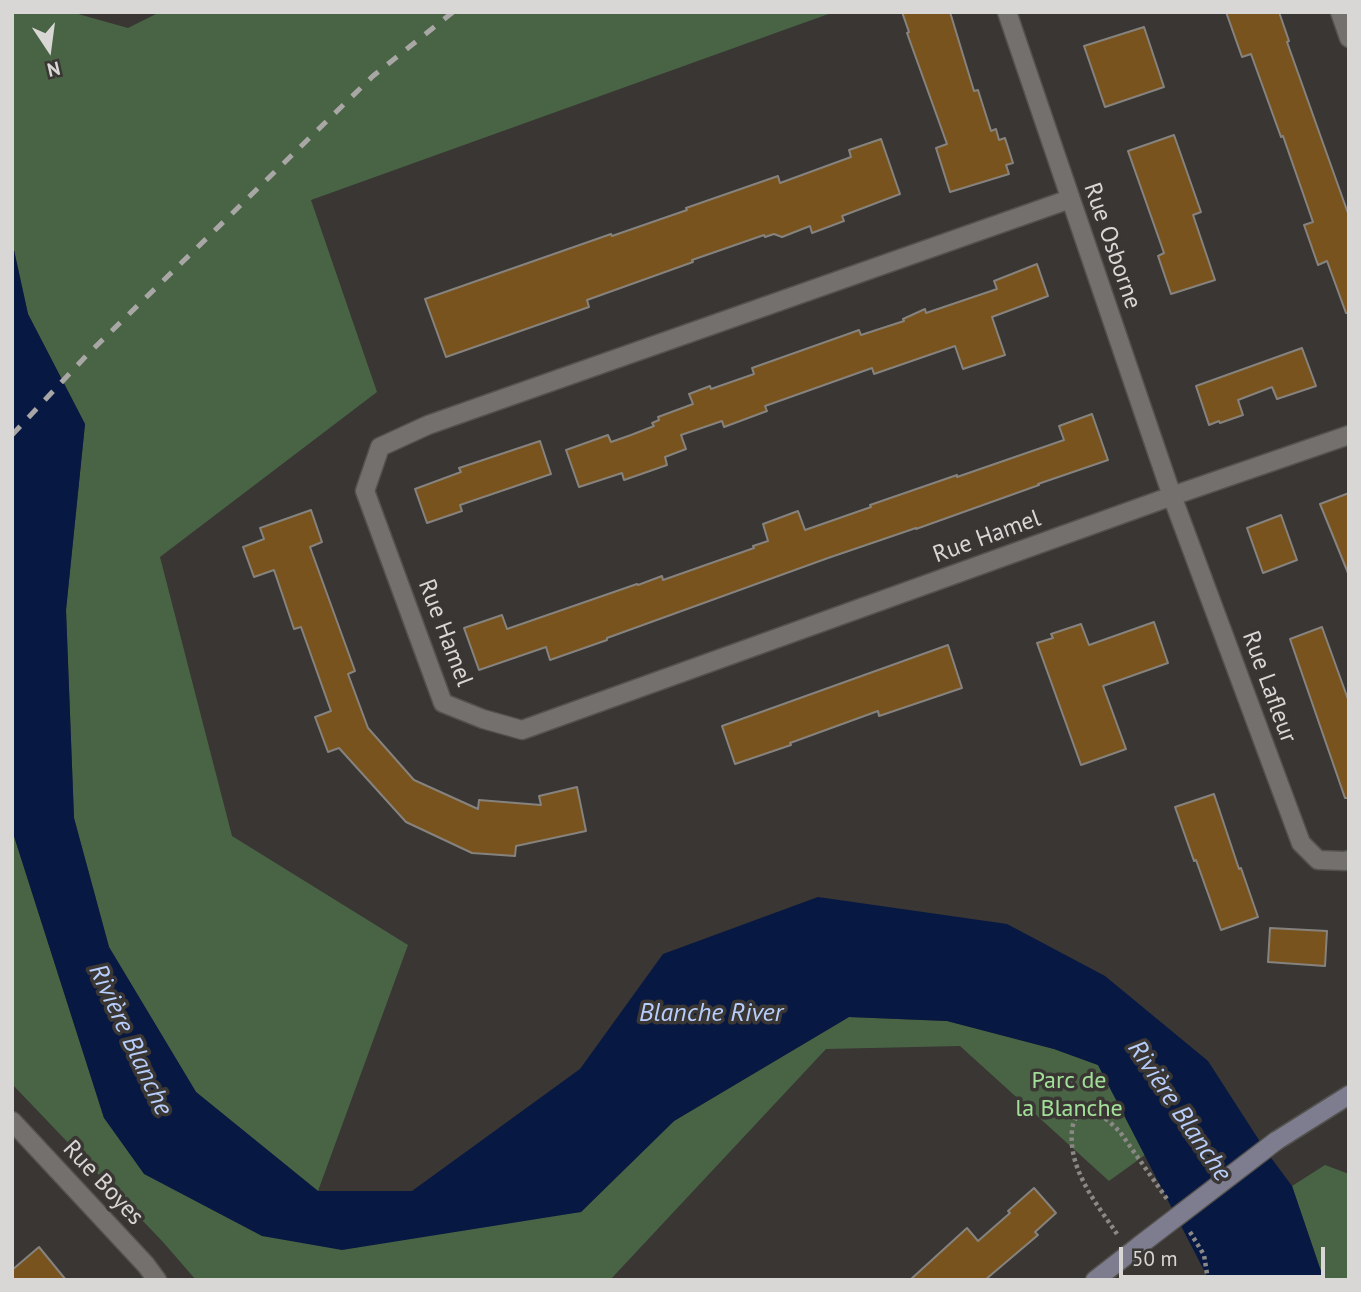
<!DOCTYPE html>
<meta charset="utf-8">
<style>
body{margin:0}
#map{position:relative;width:1361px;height:1292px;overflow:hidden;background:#393633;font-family:"PT Sans",sans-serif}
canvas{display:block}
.frame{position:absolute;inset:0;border:14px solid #d9d7d5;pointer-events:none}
.north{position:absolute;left:14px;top:14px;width:70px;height:70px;-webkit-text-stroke:5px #393633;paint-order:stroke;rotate:167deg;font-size:19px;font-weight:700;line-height:28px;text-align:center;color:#d9d7d5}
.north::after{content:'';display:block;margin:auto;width:24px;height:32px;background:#d9d7d5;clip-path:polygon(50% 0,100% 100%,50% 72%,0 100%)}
.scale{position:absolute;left:1119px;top:1247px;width:206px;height:32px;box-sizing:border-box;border:4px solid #d9d7d5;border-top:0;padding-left:9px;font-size:21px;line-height:24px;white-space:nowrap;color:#d9d7d5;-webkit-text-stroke:5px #393633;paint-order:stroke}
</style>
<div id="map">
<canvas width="1361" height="1292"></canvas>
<div class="frame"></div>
<div class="north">N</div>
<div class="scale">50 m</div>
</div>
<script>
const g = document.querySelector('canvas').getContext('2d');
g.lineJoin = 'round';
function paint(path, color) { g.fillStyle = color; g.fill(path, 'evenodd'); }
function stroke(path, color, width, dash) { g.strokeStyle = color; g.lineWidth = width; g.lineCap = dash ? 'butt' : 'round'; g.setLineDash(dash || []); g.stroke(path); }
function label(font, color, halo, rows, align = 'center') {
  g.font = font + ' "PT Sans",sans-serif'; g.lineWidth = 7; g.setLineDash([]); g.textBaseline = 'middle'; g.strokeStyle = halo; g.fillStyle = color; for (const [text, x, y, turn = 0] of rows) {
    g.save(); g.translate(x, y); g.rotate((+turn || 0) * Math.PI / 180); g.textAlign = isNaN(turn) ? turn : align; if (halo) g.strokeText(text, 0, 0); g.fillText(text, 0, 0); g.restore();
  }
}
const green = new Path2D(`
 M12 12H71L128 28 160 12H834L311 200 377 392 160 557 232 836 408 945 318 1191 196 1092 109 947 74 818 66 610 85 424 28 314 12 241Z
 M12 830 104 1118 262 1236 581 1212 674 1121 849 1017 947 1021 1054 1049 1098 1065 1145 1155 1109 1181 960 1046 826 1049 610 1280H196L163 1242 12 1084Z
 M1325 1165 1349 1174V1280H1324L1292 1186Z`);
const water = new Path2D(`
 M12 241 28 314 85 424 66 610 74 818 109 947 196 1092 318 1191H412L580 1069 663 954 818 897 1007 924 1105 976 1208 1061 1266 1151 1292 1186 1324 1280H1209L1098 1065 1054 1049 947 1021 849 1017 674 1121 581 1212 342 1250 262 1236 144 1174 104 1118 12 830Z`);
const building = new Path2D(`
 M902 12H950L974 91 978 90 991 131 996 129 999 140 1005 138 1013 163 1006 165 1009 174 950 192 936 148 947 144 907 33 909 32Z
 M1226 12H1279L1289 41 1287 42 1349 216V313H1346L1327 261 1318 265 1304 225 1313 222 1283 136 1281 137 1251 54 1242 57Z
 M1144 27 1164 87 1105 107 1084 46Z
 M1174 135 1201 212 1193 215 1215 280 1171 294 1158 256 1164 253 1128 151Z
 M881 139 900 194 842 216 844 221 812 233 810 226 782 237 774 234 765 237 764 235 692 260 693 262 587 300 589 307 446 357 425 299 611 234 612 236 687 210 686 208 778 176 780 183 851 157 849 150Z
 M1037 264 1048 296 992 317 1005 355 963 369 955 346 874 374 872 368 765 406 767 411 724 427 722 421 681 435 686 449 665 457 667 465 624 480 622 473 579 487 566 450 608 435 611 442 631 435 654 426 652 423 659 420 658 417 693 404 689 394 710 386 711 389 754 374 752 368 848 334 859 330 861 335 904 321 903 319 925 309 926 313 997 289 994 281Z
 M1302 348 1316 386 1277 399 1272 387 1238 400 1243 415 1220 423 1219 421 1209 425 1196 386Z
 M1092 414 1108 460 1038 484 1039 485 916 529V528L828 558 607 638V640L550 660 546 647 479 670 464 628 502 615 507 629 637 584 638 585 662 576 663 580 754 548 753 546 768 541 763 524 798 511 805 530 871 507 870 505 957 475V477L1064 440 1059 426Z
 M540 441 551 474 460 505 462 511 427 523 415 489 461 472 459 468Z
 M1349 493V573H1348L1320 504Z
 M311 510 322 542 310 547 355 671 348 674 368 728 414 780 478 809 479 800 541 805 539 796 577 787 586 831 516 846 515 856 472 853 406 822 339 748 328 752 315 717 331 711 301 627 294 629 274 570 254 577 243 547 264 539 260 528Z
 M1281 515 1297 560 1263 573 1247 528Z
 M1154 622 1168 663 1103 686 1126 749 1081 765 1037 643 1053 638 1051 634 1081 624 1089 645Z
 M1322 627 1349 702V798H1345L1290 639Z
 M948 645 962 688 879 716 878 711 790 743 791 745 735 764 722 726Z
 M1214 794 1239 869 1241 868 1258 917 1221 930 1196 860 1194 861 1175 807Z
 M1270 928 1327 931 1325 966 1268 962Z
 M1034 1188 1056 1213 1035 1232 1038 1235 985 1280H910L967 1228 978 1241 1010 1213 1008 1211Z
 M39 1247 66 1280H12V1270Z`);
const path = new Path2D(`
 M1190 1232 1204 1255 1208 1280
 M1117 1234C1097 1204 1068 1170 1072 1130 1073 1123 1075 1116 1083 1113 1097 1108 1111 1123 1120 1132L1167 1199`);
const street = new Path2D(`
 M1007 12 1172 496 1301 843 1318 860 1345 861 1349 860
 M1340 12 1349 38
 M1070 199 428 425 380 447 365 491 443 703 483 719 522 730 1172 496 1349 435
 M12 1121 146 1265 157 1280`);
const secondary = new Path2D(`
 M1276 1141 1349 1095
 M1095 1280 1140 1245`);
const rail = new Path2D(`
 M12 435 86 356 373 76 453 12`);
const secondaryBridge = new Path2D(`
 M1140 1245 1276 1141`);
const streetNames = [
 ["Rue Osborne",1112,246,71],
 ["Rue Hamel",987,537,-20],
 ["Rue Hamel",445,633,69],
 ["Rue Lafleur",1269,687,70],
 ["Rue Boyes",103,1183,47]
];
const parkNames = [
 ["Parc de",1069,1081],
 ["la Blanche",1069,1109]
];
const waterNames = [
 ["Blanche River",711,1014],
 ["Rivière Blanche",130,1040,65],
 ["Rivière Blanche",1179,1111,56]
];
paint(green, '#496445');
paint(water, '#071843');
paint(building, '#79531d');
stroke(building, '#86837f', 2);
stroke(street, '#54524f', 21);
stroke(secondary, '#54524f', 21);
stroke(path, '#8b8986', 4.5, [3.5, 3.5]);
stroke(street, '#73706d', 18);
stroke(secondary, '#7e7d8f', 18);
stroke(rail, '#a9a7a5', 5, [12, 12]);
stroke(secondaryBridge, '#54524f', 21, []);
stroke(secondaryBridge, '#7e7d8f', 18);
label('24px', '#d9d7d5', '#393633', streetNames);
label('24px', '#a2e099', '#393633', parkNames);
label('italic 26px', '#b7cdfb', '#393633', waterNames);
</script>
